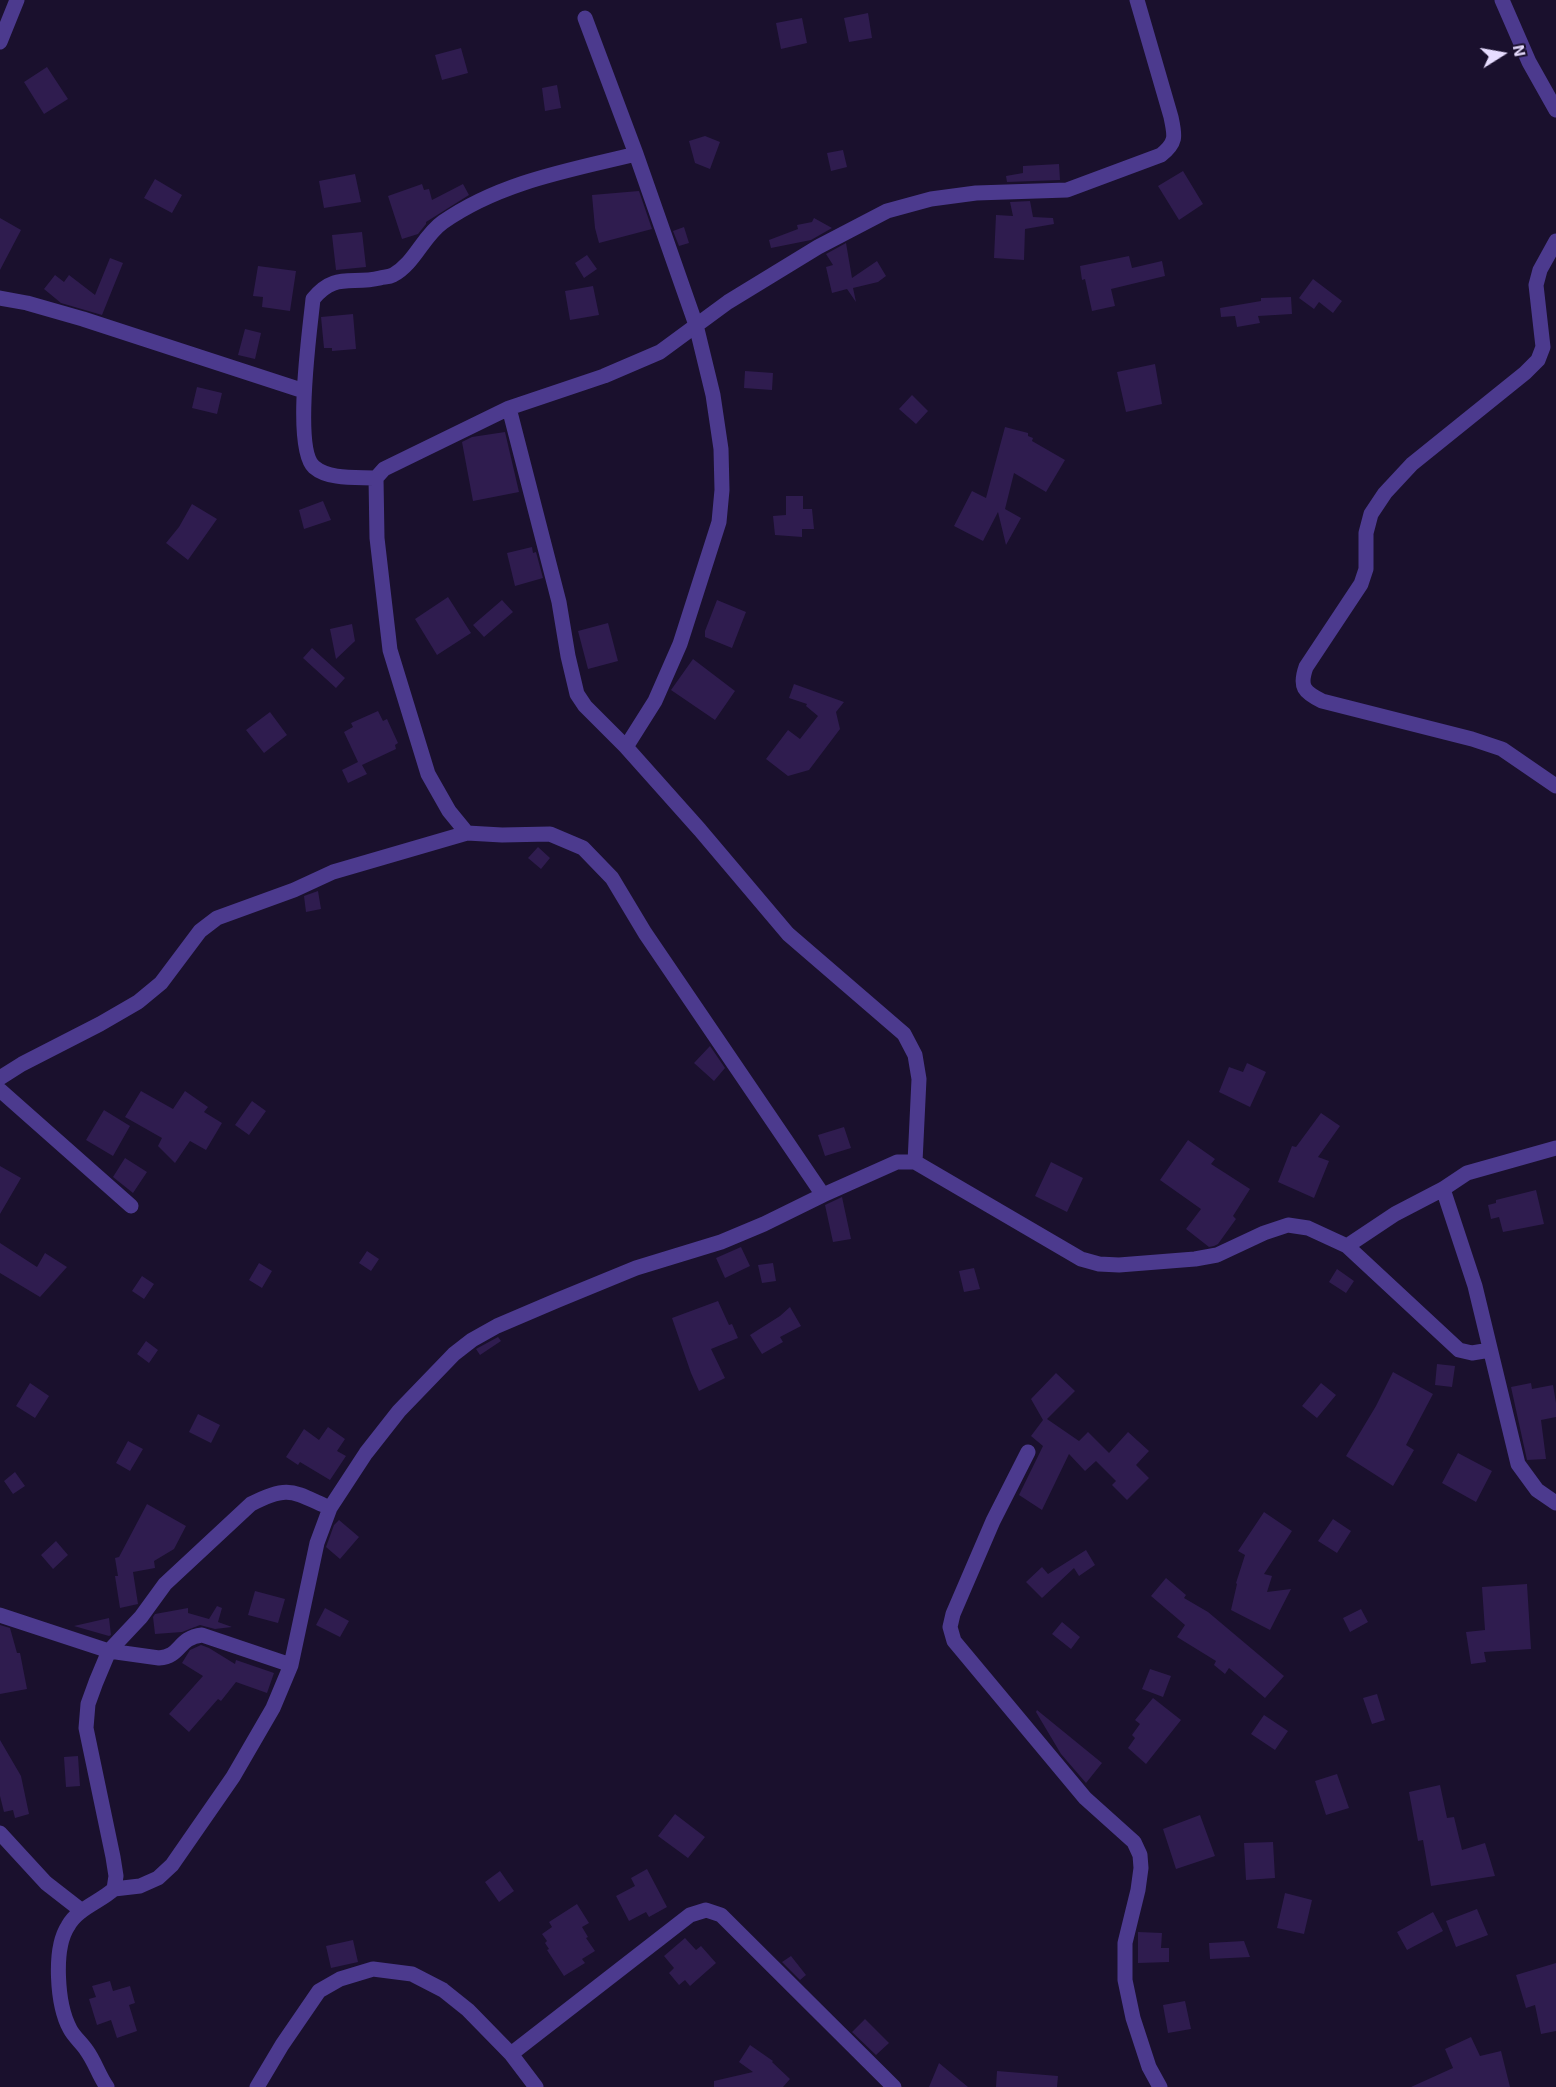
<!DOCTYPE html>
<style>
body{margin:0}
#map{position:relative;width:1556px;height:2087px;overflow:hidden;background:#1a102d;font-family:"Exo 2",sans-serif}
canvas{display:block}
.north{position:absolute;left:1472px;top:24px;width:60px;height:60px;-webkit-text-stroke:4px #1a102d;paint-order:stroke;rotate:79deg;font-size:16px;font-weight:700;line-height:24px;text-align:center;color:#e7dcff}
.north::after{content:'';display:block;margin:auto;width:21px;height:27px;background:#e7dcff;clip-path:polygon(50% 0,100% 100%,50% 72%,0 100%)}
</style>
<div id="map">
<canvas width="1556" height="2087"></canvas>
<div class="north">N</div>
</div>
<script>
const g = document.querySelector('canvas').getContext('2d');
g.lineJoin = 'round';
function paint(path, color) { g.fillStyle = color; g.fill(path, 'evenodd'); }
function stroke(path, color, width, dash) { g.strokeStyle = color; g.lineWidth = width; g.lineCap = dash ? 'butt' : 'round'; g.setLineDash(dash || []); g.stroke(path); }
const building = new Path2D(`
 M868 13 872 38 849 42 844 18Z
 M802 18 807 43 781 49 776 23Z
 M461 48 468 73 442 80 435 55Z
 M47 67 68 99 44 114 24 82Z
 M557 85 561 108 545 111 542 88Z
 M705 136 720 142 710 169 695 163 689 141Z
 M843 150 847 167 831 171 827 153Z
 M1059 164 1060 180 1007 182 1006 176 1023 173V166Z
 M1183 171 1203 204 1179 220 1158 186Z
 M355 174 361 202 324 208 319 181Z
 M155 179 182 195 172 213 144 198Z
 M422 184 424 190 429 189 432 200 463 184 469 195 426 222V224L418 234 402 239 388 196Z
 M639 191 652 229 599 243 595 228 592 195Z
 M1030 201 1033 217 1053 218 1054 224 1025 229 1024 260 994 258 996 215 1013 216 1010 202Z
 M0 218 21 230 0 270Z
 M814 218 832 228 811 240 771 248 769 240 798 229 797 225 812 222Z
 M684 227 689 243 679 246 673 231Z
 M362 232 366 267 336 270 332 235Z
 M846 243 852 278 877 261 886 276 878 282 853 288 856 302 847 289 832 293 826 267 833 265 826 254Z
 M587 255 597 269 584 278 575 263Z
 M1129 256 1132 268 1162 261 1165 276 1111 289 1115 306 1092 311 1085 279 1082 280 1080 266Z
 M110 258 123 263 102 315 61 303 44 289 55 275 64 282 69 275 95 295Z
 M258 266 296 271 290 311 262 307 263 297 253 296Z
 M1313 279 1342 301 1333 313 1319 302 1314 309 1299 298Z
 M593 286 599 315 570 320 565 291Z
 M1291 297 1292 314 1258 316 1260 323 1237 327 1235 316 1221 317 1220 308 1261 301V298Z
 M353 314 356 349 332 351V348H324L321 317Z
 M245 329 261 333 255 359 238 355Z
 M1155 364 1162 404 1126 412 1117 372Z
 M745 371 773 373 772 390 744 388Z
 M197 387 222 393 217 414 192 408Z
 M912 395 928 411 916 424 899 409Z
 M1005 427 1028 433V436L1033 438 1032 441 1065 460 1046 492 1014 473 1005 509 1021 518 1006 545 998 512 983 541 954 526 972 491 986 498Z
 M505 432 519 492 473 501 462 442 472 437Z
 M786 496H803V509H812L814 529H802V537L775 535 773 516 786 515Z
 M323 501 331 520 304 529 299 510Z
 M192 504 217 519 188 560 166 543 179 527Z
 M532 547 533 553 536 552 543 578 515 586 507 553Z
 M448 597 471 633 437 655 415 619Z
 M502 600 513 612 484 637 473 625Z
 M717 600 746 612 732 648 705 637V631Z
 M608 623 618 661 588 669 578 631Z
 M352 624 355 641 336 659 330 629Z
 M312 648 345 678 336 688 303 658Z
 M693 659 735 691 715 720 671 690Z
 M794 684 844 702 836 712 840 729 809 770 788 776 766 759 788 730 800 739 818 716 806 706 807 704 789 698Z
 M378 711 383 721 387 719 398 743 395 745 396 749 362 765 367 774 348 783 342 770 358 762 344 732 353 727 351 723Z
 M270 712 287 735 264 753 246 730Z
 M538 847 550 858 541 869 528 858Z
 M318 891 321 909 306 912 304 896Z
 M710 1046 725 1068 714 1081 694 1063Z
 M1247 1063 1266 1072 1250 1107 1219 1092 1229 1067 1243 1072Z
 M141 1091 173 1109 185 1091 208 1107 204 1112 222 1123 206 1150 190 1141 175 1163 158 1146 162 1138 125 1117Z
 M252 1101 266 1111 249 1135 235 1125Z
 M104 1110 130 1126 113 1156 86 1140Z
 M1321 1113 1340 1126 1318 1157 1329 1161 1314 1198 1278 1182 1292 1146 1296 1147Z
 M844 1127 851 1148 825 1156 818 1135Z
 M1188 1140 1215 1159 1211 1164 1250 1189 1233 1216 1236 1219 1218 1244 1214 1246 1209 1247 1186 1229 1201 1209 1160 1180Z
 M125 1158 147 1172 133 1193 113 1177Z
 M1051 1162 1083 1178 1067 1212 1035 1196Z
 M0 1166 21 1178 0 1214Z
 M1536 1190 1544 1224 1503 1232 1499 1217 1491 1219 1488 1205 1496 1203V1200Z
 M842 1197 851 1239 833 1242 825 1205Z
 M0 1243 37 1267 45 1253 67 1267 40 1297 0 1273Z
 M741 1247 750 1266 725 1278 716 1258Z
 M367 1251 379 1259 371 1271 359 1263Z
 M259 1263 272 1271 262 1288 249 1280Z
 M773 1263 776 1281 762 1283 758 1265Z
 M974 1268 980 1289 964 1292 959 1271Z
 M1337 1269 1354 1281 1346 1293 1329 1282Z
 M142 1276 154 1284 144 1299 132 1291Z
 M718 1301 729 1325 732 1324 738 1338 711 1349 725 1378 699 1391 691 1373 672 1318Z
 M790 1307 801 1326 780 1337 783 1342 762 1354 750 1335 780 1316Z
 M498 1337 501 1341 480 1355 476 1349Z
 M146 1341 158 1350 149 1363 137 1354Z
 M1437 1364 1455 1366 1452 1387 1435 1385Z
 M1393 1372 1433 1394 1406 1445 1414 1450 1393 1486 1346 1456 1376 1406Z
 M1056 1373 1075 1391 1047 1419 1079 1441 1088 1432 1109 1453 1128 1432 1149 1451 1136 1465 1149 1478 1127 1500 1112 1485 1116 1481 1096 1461 1085 1471 1069 1454 1042 1510 1019 1495 1043 1446 1031 1436 1043 1420 1031 1399Z
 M30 1383 49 1396 35 1418 16 1406Z
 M1321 1383 1336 1395 1317 1418 1302 1406Z
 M1531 1383 1532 1389 1553 1385 1556 1403V1417L1541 1420 1546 1459 1527 1460 1511 1387Z
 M198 1414 220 1425 211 1443 189 1432Z
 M328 1427 345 1439 337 1451 346 1456 330 1480 300 1462 298 1465 286 1457 304 1429 319 1440Z
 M128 1441 143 1449 130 1471 116 1463Z
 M1458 1453 1492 1471 1476 1502 1442 1483Z
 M15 1472 25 1486 13 1494 4 1481Z
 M147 1504 186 1526 174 1549 154 1561 155 1568 133 1572 138 1604 120 1608 115 1576H118L115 1558 119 1557Z
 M1264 1512 1292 1531 1264 1574 1272 1576 1267 1592 1291 1589 1270 1630 1231 1610 1237 1584 1236 1583 1245 1555 1238 1551Z
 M1333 1519 1351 1531 1337 1553 1318 1541Z
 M339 1520 359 1537 340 1559 326 1547 334 1525Z
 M56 1541 68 1555 53 1569 41 1555Z
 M1086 1550 1095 1565 1079 1576 1074 1568 1042 1598 1026 1582 1042 1567 1048 1574Z
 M1166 1578 1186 1595 1184 1598 1208 1612 1284 1676 1265 1698 1229 1668 1225 1674 1214 1665 1216 1661 1177 1637 1185 1625 1151 1596Z
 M1527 1584 1531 1649 1484 1652 1486 1662 1471 1664 1466 1632 1485 1630 1482 1587Z
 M255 1591 285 1599 278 1623 248 1615Z
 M217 1606 222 1608 218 1622 232 1627 215 1629 200 1625 182 1632 155 1634 153 1617 155 1614 188 1608V1613L209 1619Z
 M325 1608 349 1621 340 1637 316 1625Z
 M1361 1609 1368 1622 1350 1632 1343 1618Z
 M109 1618 111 1635 109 1636 74 1626Z
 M1062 1622 1080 1637 1071 1649 1052 1634Z
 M0 1625 10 1628 17 1653H20L27 1689 0 1694Z
 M201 1645 209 1648 235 1664 236 1660 274 1673 267 1693 236 1682 221 1701 218 1699 189 1732 169 1714 203 1676 182 1663 190 1650Z
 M1150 1669 1171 1676 1163 1697 1142 1689Z
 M1377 1694 1385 1720 1372 1724 1363 1698Z
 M1153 1698 1181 1720 1146 1764 1128 1748 1135 1738 1132 1735 1140 1724 1135 1720Z
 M1037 1710 1102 1763 1086 1783 1061 1754 1036 1712Z
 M1264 1715 1288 1731 1275 1750 1251 1734Z
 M0 1740 21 1776 29 1814 15 1818 13 1810 4 1812 0 1796Z
 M78 1756 80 1786 66 1787 64 1757Z
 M1337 1774 1349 1808 1326 1815 1315 1781Z
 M1440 1785 1447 1818 1454 1817 1462 1850 1485 1843 1495 1876 1431 1886 1423 1840 1418 1841 1409 1792Z
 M675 1814 705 1837 688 1858 658 1836Z
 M1200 1815 1215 1856 1176 1869 1163 1829Z
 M1273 1842 1275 1878 1246 1880 1244 1843Z
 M647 1869 667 1907 649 1917 646 1912 629 1921 616 1896 635 1886 631 1878Z
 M500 1871 514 1891 499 1902 485 1882Z
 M1285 1893 1312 1900 1304 1934 1277 1928Z
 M577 1904 589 1923 582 1927 588 1937 586 1938 595 1951 582 1959 585 1963 564 1976 547 1950 549 1949 545 1943 547 1941 542 1934 552 1927 549 1922Z
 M1477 1909 1488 1935 1456 1947 1446 1921Z
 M1433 1912 1443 1931 1407 1950 1397 1932Z
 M1138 1932 1162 1933 1161 1948H1169V1962L1138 1963Z
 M685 1938 696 1950 701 1946 716 1963 690 1986 685 1980 679 1985 669 1973 674 1968 664 1956Z
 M353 1940 358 1962 331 1968 326 1946Z
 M1244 1941 1250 1957 1210 1959 1209 1943Z
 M791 1956 806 1975 800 1980 782 1962Z
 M1556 1963V2031L1541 2034 1535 2005 1526 2008 1516 1975Z
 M110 1981 113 1991 130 1986 135 2003 129 2005 137 2031 117 2038 111 2020 97 2025 89 1999 96 1997 92 1986Z
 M1185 2001 1191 2029 1168 2033 1163 2005Z
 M865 2019 889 2043 876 2055 852 2032Z
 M1471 2037 1480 2056 1501 2051 1510 2087H1411L1453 2068 1445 2049Z
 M750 2045 773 2061 772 2062 790 2079 783 2087H714V2081L753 2072 739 2062Z
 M939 2063 968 2087H929Z
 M997 2071 1058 2076 1057 2087H996Z`);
const minor = new Path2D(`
 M1502 0 1529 62 1556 110
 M585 18 636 154 696 325 713 395 721 449 722 490 719 522 680 644 655 701 626 747
 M0 42 17 0
 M1556 241 1540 270 1536 285 1543 347 1538 360 1525 373 1412 464 1385 493 1371 514 1366 533V569L1361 584 1306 667C1299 687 1304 692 1322 701L1472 739 1502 749 1556 786
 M0 298 27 303 83 319 304 391
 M509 408 559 602 568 656 577 694 585 706 626 747 700 830 788 934 904 1034 915 1055 919 1079 915 1162
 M376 478C357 477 329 480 314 467 293 448 310 329 313 299 335 272 351 285 380 278 384 277 389 277 393 275 415 263 423 236 443 222 500 182 570 170 636 154
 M0 1078 22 1064 100 1024 138 1002 161 983 200 931 217 918 294 890 333 872 467 833
 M0 1090 131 1206
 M1443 1189 1475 1286 1518 1464 1537 1490 1556 1503
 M823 1195 645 933 612 878 583 848 550 834 502 835 467 833 449 811 428 774 390 650 377 538 376 478 384 469 509 408 604 376 660 352 728 302 818 247 887 211 931 199 976 193 1067 190 1161 155C1177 142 1175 136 1171 117L1137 0
 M1347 1246 1395 1214 1443 1189 1467 1173 1556 1148
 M1028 1452 993 1521 953 1614 950 1627 954 1641 1085 1798 1134 1842 1140 1855 1141 1868 1138 1890 1125 1943V1980L1133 2018 1149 2067 1160 2087
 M0 1615 109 1651 159 1658C182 1656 177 1638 202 1635L291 1665
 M0 1833 46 1883 82 1911
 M114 1889 140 1886 158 1878 172 1865 233 1777 273 1708 291 1665 317 1543 330 1508 366 1453 399 1411 454 1354 472 1340 497 1326 558 1300 636 1268 721 1242 764 1224 823 1195 897 1162H915L1081 1259 1099 1264 1119 1265 1195 1259 1217 1255 1264 1233 1288 1225 1308 1228 1347 1246 1459 1350 1472 1353 1490 1350
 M511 2054 690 1915 706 1910 721 1915 894 2087
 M107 2087C99 2076 95 2062 87 2051 82 2043 74 2037 70 2029 57 2005 53 1949 68 1926 78 1908 100 1902 114 1889L116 1876 113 1857 86 1728 88 1704 96 1682 109 1651 141 1617 165 1584 251 1504C289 1484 293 1492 330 1508
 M257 2087 282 2045 319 1991 340 1979 373 1969 412 1974 443 1990 468 2010 511 2054 536 2087`);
paint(building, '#2f1c4f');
stroke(minor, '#4c3a8e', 15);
</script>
